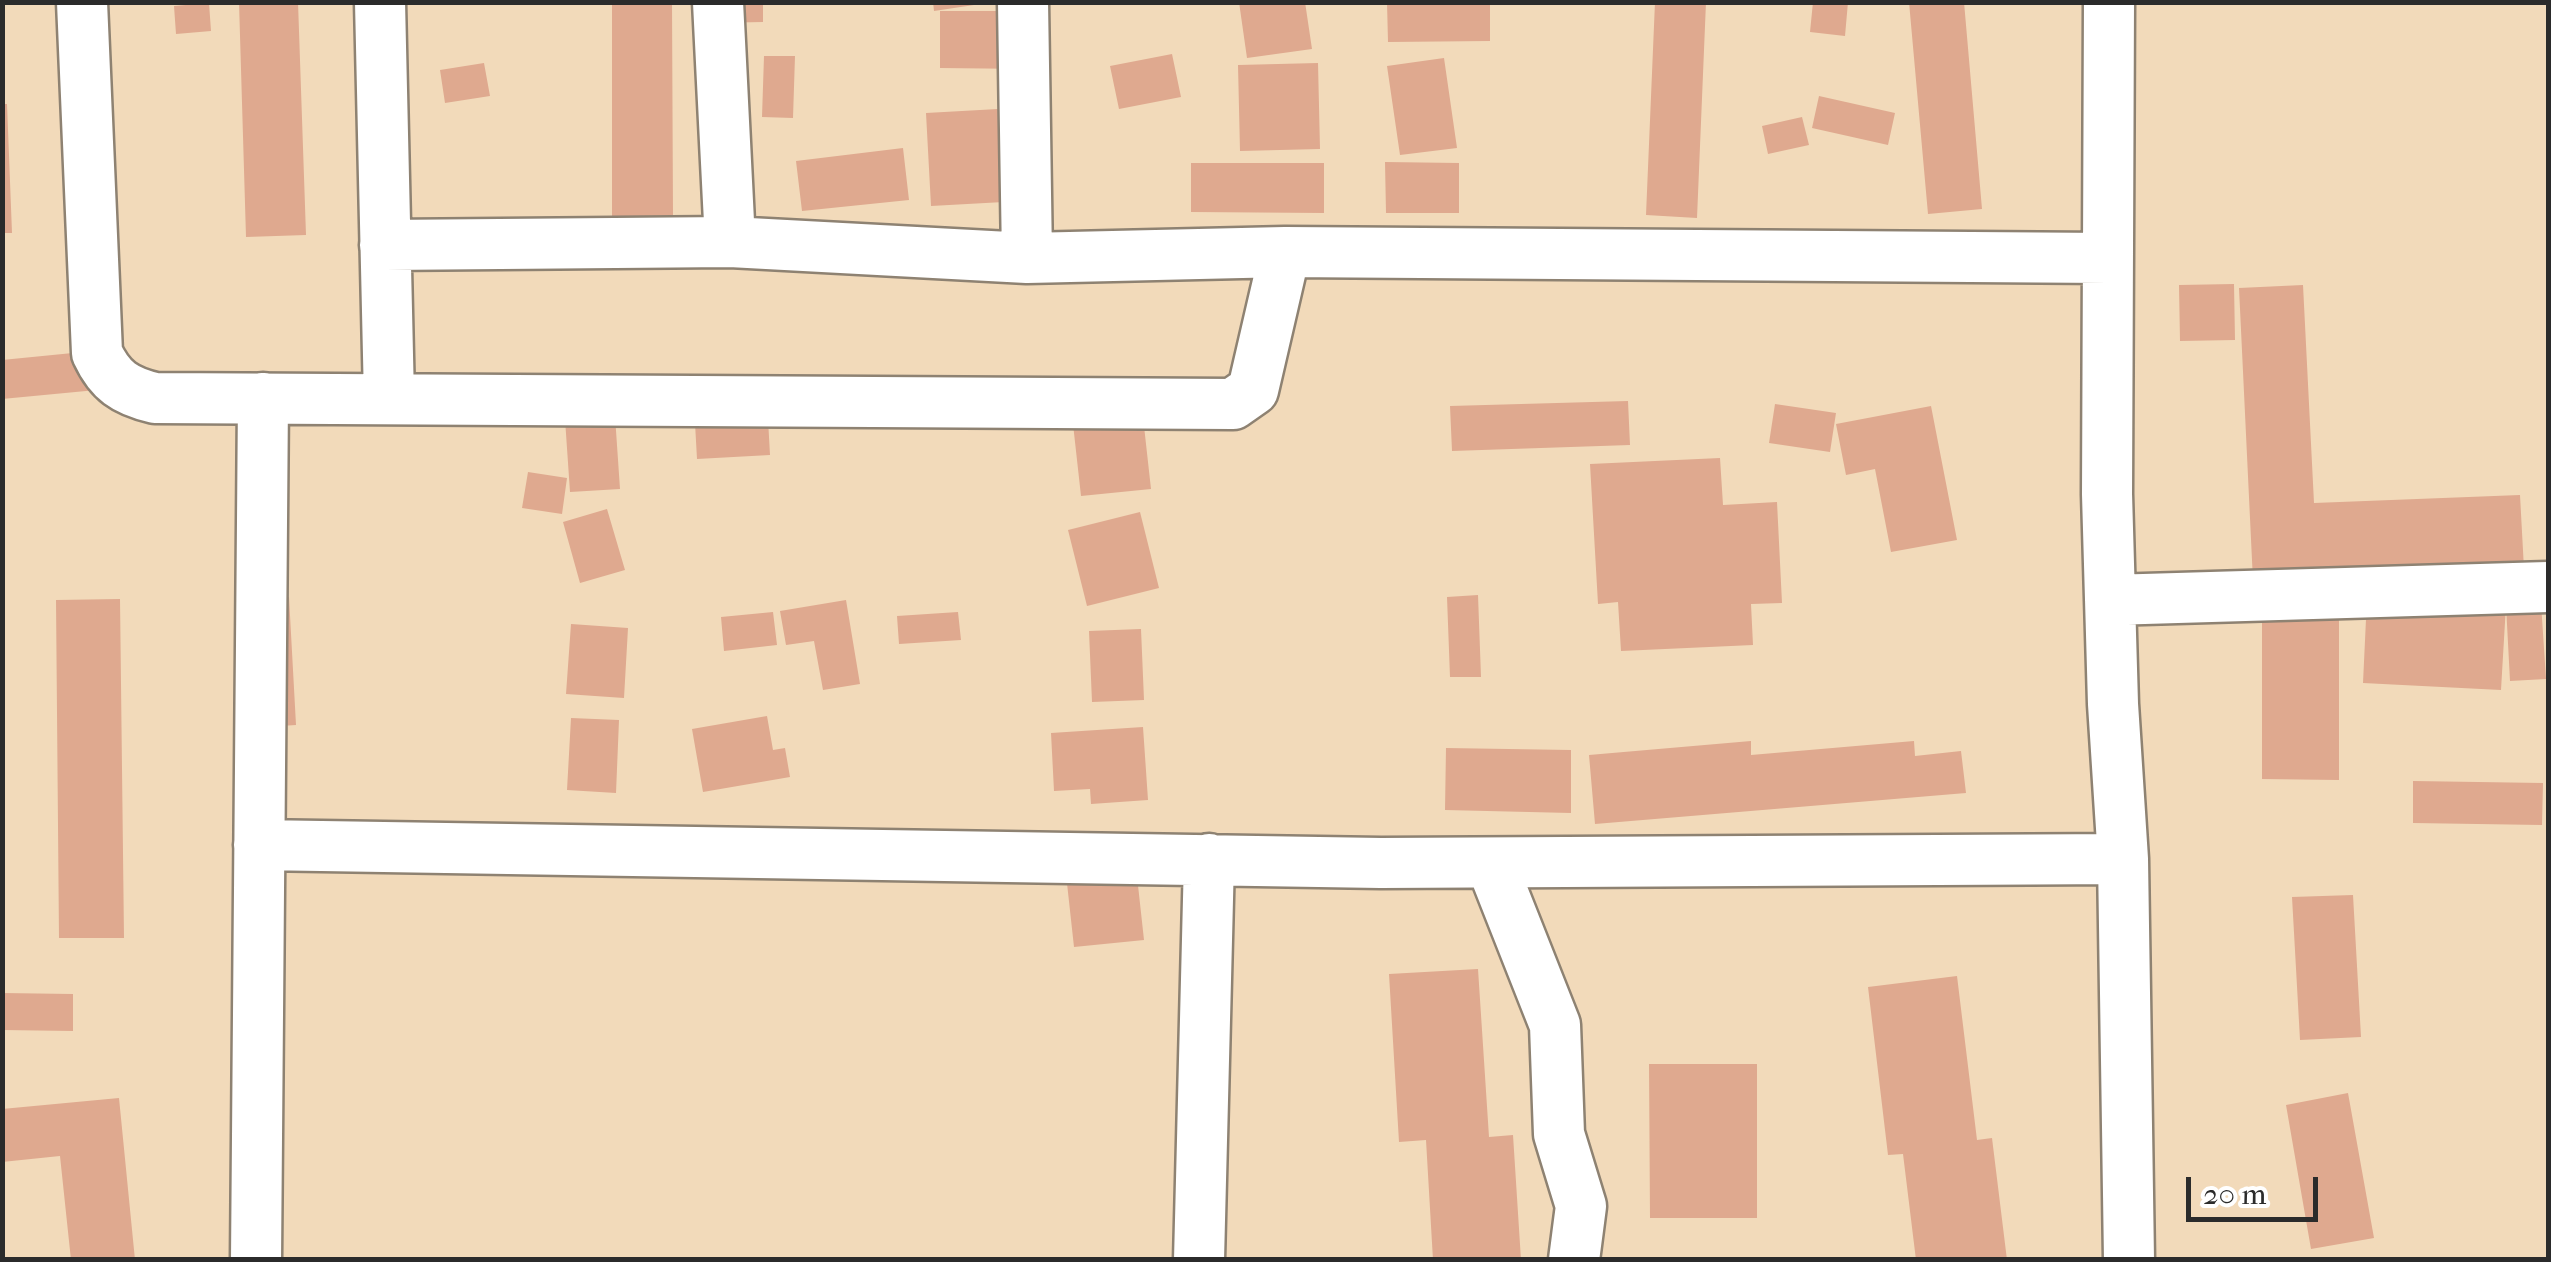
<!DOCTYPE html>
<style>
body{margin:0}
#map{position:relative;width:2551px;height:1262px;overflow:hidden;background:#f2daba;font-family:"IM FELL French Canon",serif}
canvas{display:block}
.frame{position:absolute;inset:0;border:5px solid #2b2b2b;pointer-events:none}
.scale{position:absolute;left:2186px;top:1177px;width:132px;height:45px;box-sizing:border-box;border:5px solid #2b2b2b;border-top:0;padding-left:12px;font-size:30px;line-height:35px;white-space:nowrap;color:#2b2b2b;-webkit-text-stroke:8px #fff;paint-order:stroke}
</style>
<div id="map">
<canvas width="2551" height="1262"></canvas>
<div class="frame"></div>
<div class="scale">20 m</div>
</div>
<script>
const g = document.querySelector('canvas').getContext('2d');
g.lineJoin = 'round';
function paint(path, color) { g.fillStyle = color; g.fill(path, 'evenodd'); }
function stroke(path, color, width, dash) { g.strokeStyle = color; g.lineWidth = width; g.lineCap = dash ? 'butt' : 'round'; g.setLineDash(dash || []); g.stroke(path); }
const building = new Path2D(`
 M239 2H298L306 235 246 237Z
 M612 2H672L673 216H612Z
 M713 2H763V22L714 23Z
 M933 2H974V5L934 11Z
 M1239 2H1305L1312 49 1247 58Z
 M1387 2H1490V41L1388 42Z
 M1655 2H1706L1697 218 1646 215Z
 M1813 2H1848L1845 36 1810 32Z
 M1909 2H1964L1982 209 1928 214Z
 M209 3 211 31 176 34 174 6Z
 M940 11H1029V69L940 68Z
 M1172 54 1181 97 1119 109 1110 66Z
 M764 56H795L793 118 762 117Z
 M1444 58 1457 148 1400 155 1387 66Z
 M484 63 490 96 445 103 440 70Z
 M1318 63 1320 149 1240 151 1238 65Z
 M1819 96 1895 113 1888 145 1812 128Z
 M2 104H7L12 233H2Z
 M1034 107 1040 200 931 206 926 113Z
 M1802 117 1809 145 1768 154 1762 126Z
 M903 148 909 200 802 211 796 161Z
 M1385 162 1459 163V213H1386Z
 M1191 163H1324V213L1191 212Z
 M2234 284 2235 340 2180 341 2179 285Z
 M2303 285 2314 503 2520 495 2524 569 2253 581 2239 288Z
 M103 350 107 389 2 399V360Z
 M767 401 770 455 697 459 694 405Z
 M1628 401 1630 445 1452 451 1450 406Z
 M1775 404 1836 413 1830 452 1769 443Z
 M1931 406 1957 540 1891 552 1875 469 1846 475 1836 424Z
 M615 416 620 489 570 492 565 419Z
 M1143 417 1151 489 1081 496 1073 424Z
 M1720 458 1723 505 1777 502 1782 603 1751 604 1753 645 1621 651 1618 602 1598 604 1590 464Z
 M528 472 567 478 562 514 522 508Z
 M607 509 625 570 580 583 563 522Z
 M1140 512 1159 588 1087 606 1068 530Z
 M1478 595 1481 677H1450L1447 597Z
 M289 597 296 725 265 727 258 599Z
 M2367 598 2506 605 2501 690 2363 683Z
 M120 599 124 938H59L56 600Z
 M846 600 860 684 823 690 814 641 786 645 780 611Z
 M2541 603 2546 679 2510 681 2506 605Z
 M2262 607H2339V780L2262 779Z
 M773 612 777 645 724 651 721 617Z
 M958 612 961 640 899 644 897 616Z
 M571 624 628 628 624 698 566 694Z
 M1141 629 1144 700 1092 702 1089 631Z
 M767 716 773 750 785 748 790 777 703 792 692 729Z
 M571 718 619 720 616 793 567 790Z
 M1143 727 1148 800 1091 804 1090 789 1054 791 1051 733Z
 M1751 741V755L1914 741 1915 756 1961 751 1966 793 1595 824 1589 755Z
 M1446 748 1571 750V813L1445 810Z
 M2413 781 2543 783 2542 825 2413 823Z
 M1135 858 1144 940 1074 947 1065 865Z
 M2353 895 2361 1037 2300 1040 2292 897Z
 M1478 969 1489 1137 1513 1135 1521 1260H1433L1426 1140 1399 1142 1389 974Z
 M1957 976 1977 1140 1992 1138 2007 1260H1916L1903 1154 1888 1155 1868 987Z
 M2 993 73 994V1031L2 1030Z
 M1649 1064H1757V1218H1650Z
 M2348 1093 2374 1238 2311 1249 2286 1105Z
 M119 1098 135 1260H71L60 1156 2 1162V1109Z`);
const minor = new Path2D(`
 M82 2 97 353C110 381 125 391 155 398L1233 404 1253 390 1285 252
 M380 2 389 399
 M718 2 730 242
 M1023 2 1027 258
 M2109 2 2107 494 2113 704 2123 859 2129 1260
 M385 245 730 242 1027 258 1285 252 2108 258
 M2110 600 2548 587
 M259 845 1381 863 2123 859
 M1491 863 1555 1025 1559 1134 1581 1206 1574 1260
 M256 1260 263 398
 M1199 1260 1209 859`);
paint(building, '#dfa98f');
stroke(minor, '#8e8272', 55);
stroke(minor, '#fff', 50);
</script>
